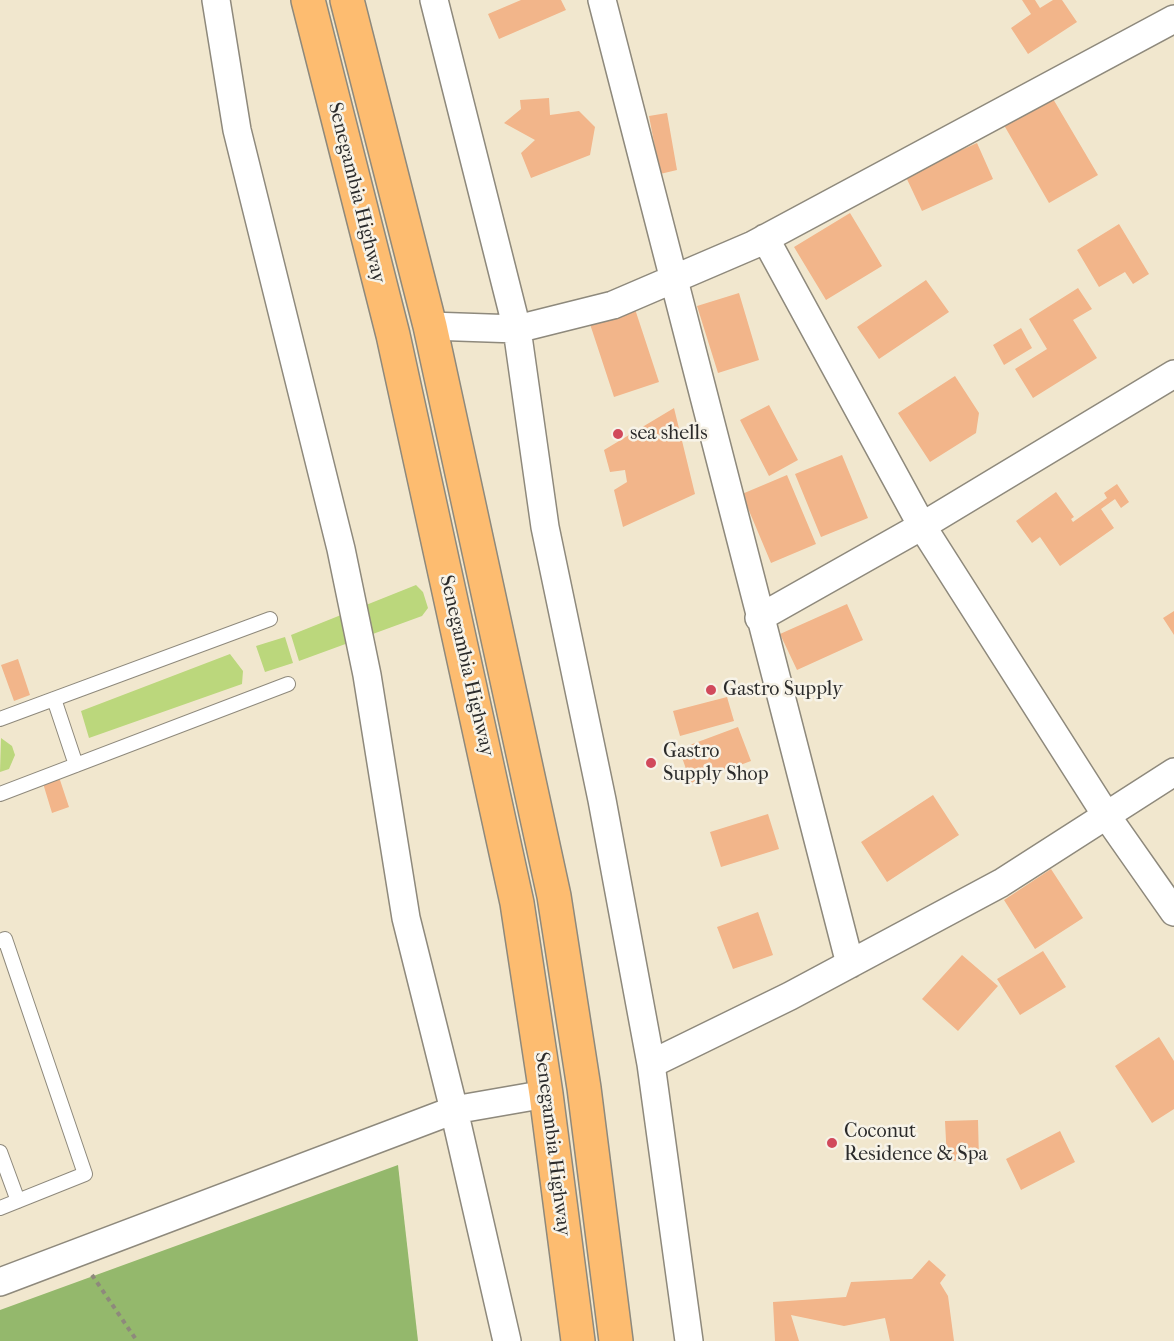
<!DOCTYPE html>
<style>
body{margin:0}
canvas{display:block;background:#f1e7ce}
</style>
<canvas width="1174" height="1341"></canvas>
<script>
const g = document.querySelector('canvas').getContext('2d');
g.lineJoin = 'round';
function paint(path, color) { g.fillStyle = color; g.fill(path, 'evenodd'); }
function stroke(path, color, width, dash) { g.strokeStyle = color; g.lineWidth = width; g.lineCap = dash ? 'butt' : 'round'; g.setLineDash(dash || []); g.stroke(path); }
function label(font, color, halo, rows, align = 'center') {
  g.font = font + ' "IM FELL French Canon",serif'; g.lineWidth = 5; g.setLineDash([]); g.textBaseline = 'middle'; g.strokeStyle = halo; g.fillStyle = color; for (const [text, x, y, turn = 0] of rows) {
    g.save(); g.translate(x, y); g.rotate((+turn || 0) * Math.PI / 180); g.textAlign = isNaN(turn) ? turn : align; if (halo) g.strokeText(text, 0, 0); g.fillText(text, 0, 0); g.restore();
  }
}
const green = new Path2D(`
 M416 585 423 592 428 608 422 616 299 661 291 635Z
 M285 637 293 663 265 672 256 646Z
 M230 654 243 671 242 684 89 738 81 711Z
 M1 738 12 746 15 755 9 769 0 772Z`);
const forest = new Path2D(`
 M398 1165 418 1341H0V1310Z`);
const building = new Path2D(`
 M521 0H561L566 10 499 39 488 14Z
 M1022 0H1035L1040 8 1053 0H1062L1077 22 1028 54 1011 28 1031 14Z
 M1049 92 1098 175 1049 203 1001 120Z
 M549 98 550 115 579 111 595 127 590 155 531 178 521 153 535 140 504 123 521 109 520 100Z
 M667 113 677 170 660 174 649 116Z
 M977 143 993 179 922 211 905 175Z
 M850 213 882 266 826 300 794 247Z
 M1119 224 1149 274 1133 284 1125 272 1099 287 1077 250Z
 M926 280 949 312 879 359 857 327Z
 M1078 288 1092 309 1073 320 1097 358 1033 398 1015 369 1047 349 1029 319Z
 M739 293 759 360 718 373 697 306Z
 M634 306 659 382 614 397 589 321Z
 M1021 328 1032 348 1004 365 993 345Z
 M955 376 979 413 976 433 930 462 898 413Z
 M769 405 798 460 769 476 740 420Z
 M674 408 695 494 623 527 614 490 627 482 625 470 610 472 604 450Z
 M842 455 868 518 821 537 795 474Z
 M787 475 816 544 771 563 742 494Z
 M1117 484 1129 502 1121 508 1115 499 1101 509 1114 528 1060 566 1040 537 1032 543 1016 521 1056 492 1074 517 1071 519 1073 522 1107 498 1104 493Z
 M847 604 863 640 797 670 780 634Z
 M1174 611V635L1163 618Z
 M18 659 30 695 14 701 1 665Z
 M727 697 734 721 680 736 673 711Z
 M738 727 751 761 691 783 679 749Z
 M58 774 69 807 52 813 42 780Z
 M933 795 959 835 887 882 861 842Z
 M768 814 779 849 721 867 710 832Z
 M1051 869 1083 918 1035 949 1004 900Z
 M758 912 773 955 733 969 717 927Z
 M1043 951 1066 987 1020 1015 997 979Z
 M962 955 998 986 958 1031 922 999Z
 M1159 1037 1174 1061V1109L1152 1123 1115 1066Z
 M978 1120 979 1160 947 1161 945 1121Z
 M1060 1131 1075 1162 1021 1190 1006 1159Z
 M929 1260 946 1275 940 1283 948 1296 954 1341H890L885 1318 844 1326 791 1315 799 1341H775L773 1302 846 1297 851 1282 912 1279Z`);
const path = new Path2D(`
 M92 1275 137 1341`);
const service = new Path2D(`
 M54 699 76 765
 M0 719 270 619
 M0 794 288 684
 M0 941 5 939 85 1174 0 1208
 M0 1152 18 1201`);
const minor = new Path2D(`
 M216 0 237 130 341 549 367 675 406 918 454 1110 507 1341
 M434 0 517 329 545 527 602 800 651 1064 689 1341
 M602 0 850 964
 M765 238 922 526 1106 815 1174 912
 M430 326 517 329 613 305 753 245 1174 19
 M759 618 922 526 1174 374
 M651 1064 790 996 1001 883 1174 772
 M0 1282 454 1110 546 1094`);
const primary = new Path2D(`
 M308 0 393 335 517 903 546 1094 578 1341
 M347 0 430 326 554 896 584 1088 616 1341`);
const markers = [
 [618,434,6,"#d1495b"],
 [711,690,6,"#d1495b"],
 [651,763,6,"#d1495b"],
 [832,1143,6,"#d1495b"]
];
const streetNames = [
 ["Senegambia Highway",356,193,76],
 ["Senegambia Highway",466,666,77],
 ["Senegambia Highway",552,1144,83]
];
const poiNames = [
 ["sea shells",630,434],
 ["Gastro Supply",723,690],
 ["Gastro",663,752],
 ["Supply Shop",663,775],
 ["Coconut",844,1132],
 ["Residence & Spa",844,1155]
];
paint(green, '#bbd77c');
paint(forest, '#94b86c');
paint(building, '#f2b58a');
stroke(service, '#8e897c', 16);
stroke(minor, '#8e897c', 30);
stroke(primary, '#8e897c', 36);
stroke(path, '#8e897c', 4, [4.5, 4.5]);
stroke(service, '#fff', 14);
stroke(minor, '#fff', 27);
stroke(primary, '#fdbc70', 33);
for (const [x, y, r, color] of markers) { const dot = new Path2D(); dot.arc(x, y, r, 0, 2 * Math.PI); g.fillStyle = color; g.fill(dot); stroke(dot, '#f7f3e8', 2); }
label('20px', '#2b2b2b', '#f7f3e8', streetNames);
label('20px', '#2b2b2b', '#f7f3e8', poiNames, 'left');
</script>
